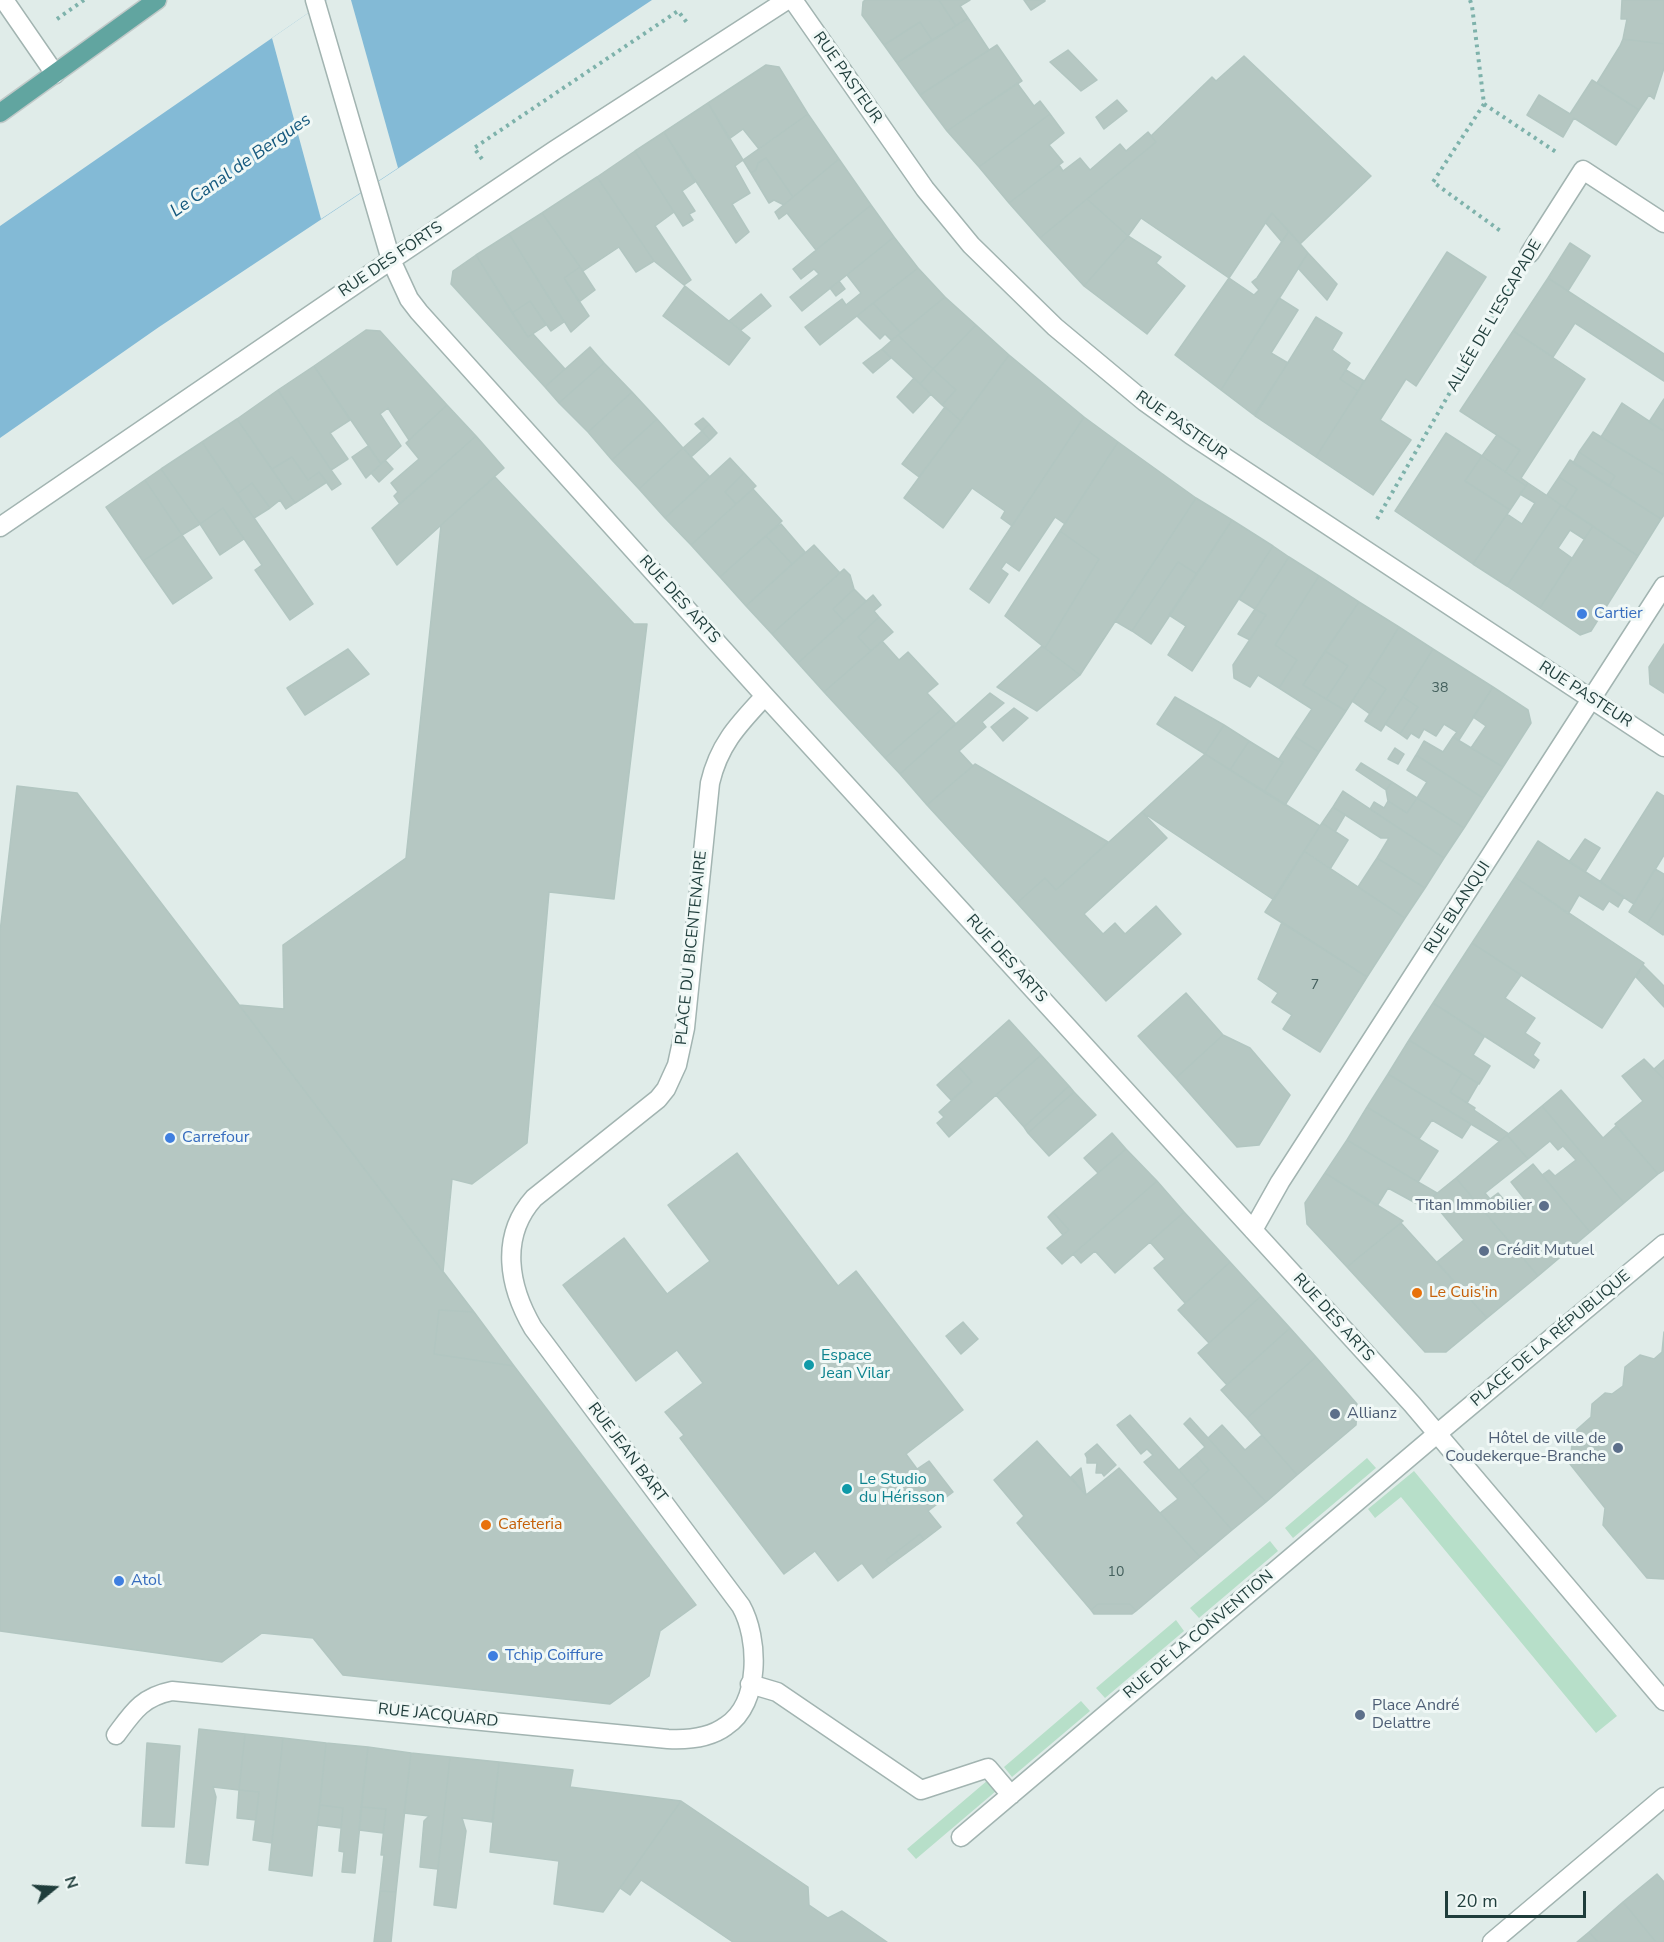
<!DOCTYPE html>
<meta charset="utf-8">
<style>
body{margin:0}
#map{position:relative;width:1664px;height:1942px;overflow:hidden;background:#e0ece9;font-family:"Nunito Sans",sans-serif}
canvas{display:block}
.north{position:absolute;left:24px;top:1858px;width:60px;height:60px;-webkit-text-stroke:4px #f0f8f6;paint-order:stroke;rotate:72deg;font-size:16px;font-weight:700;line-height:24px;text-align:center;color:#1f3d3b}
.north::after{content:'';display:block;margin:auto;width:21px;height:27px;background:#1f3d3b;clip-path:polygon(50% 0,100% 100%,50% 72%,0 100%)}
.scale{position:absolute;left:1445px;top:1891px;width:141px;height:27px;box-sizing:border-box;border:3px solid #1f3d3b;border-top:0;padding-left:8px;font-size:18px;line-height:21px;white-space:nowrap;color:#1f3d3b;-webkit-text-stroke:4px #f0f8f6;paint-order:stroke}
</style>
<div id="map">
<canvas width="1664" height="1942"></canvas>
<div class="north">N</div>
<div class="scale">20 m</div>
</div>
<script>
const g = document.querySelector('canvas').getContext('2d');
g.lineJoin = 'round';
function paint(path, color) { g.fillStyle = color; g.fill(path, 'evenodd'); }
function stroke(path, color, width, dash) { g.strokeStyle = color; g.lineWidth = width; g.lineCap = dash ? 'butt' : 'round'; g.setLineDash(dash || []); g.stroke(path); }
function label(font, color, halo, rows, align = 'center') {
  g.font = font + ' "Nunito Sans",sans-serif'; g.lineWidth = 6; g.setLineDash([]); g.textBaseline = 'middle'; g.strokeStyle = halo; g.fillStyle = color; for (const [text, x, y, turn = 0] of rows) {
    g.save(); g.translate(x, y); g.rotate((+turn || 0) * Math.PI / 180); g.textAlign = isNaN(turn) ? turn : align; if (halo) g.strokeText(text, 0, 0); g.fillText(text, 0, 0); g.restore();
  }
}
const green = new Path2D(`
 M1367 1458 1376 1468 1293 1538 1285 1528Z
 M1414 1471 1617 1716 1596 1733 1401 1497 1375 1518 1368 1509Z
 M1270 1541 1278 1551 1199 1618 1190 1608Z
 M1176 1620 1184 1631 1105 1698 1096 1688Z
 M1081 1701 1090 1711 1012 1777 1004 1767Z
 M988 1780 996 1791 916 1859 907 1849Z`);
const water = new Path2D(`
 M327 0H652L159 327 0 438V226Z`);
const pier = new Path2D(`
 M327 0H351L398 168 321 219 272 38Z`);
const building = new Path2D(`
 M865 0H939L956 26 932 40 920 22 884 45 862 15 863 2Z
 M939 0H970L960 6 968 18 956 26Z
 M1024 0H1045V1L1031 10Z
 M1622 0H1664V44L1623 39 1627 19H1621Z
 M968 18 989 50 920 95 897 63Z
 M920 22 932 40 897 63 884 45Z
 M1623 39 1664 44V68L1654 99 1649 95 1639 110 1597 83 1620 46Z
 M997 45 1022 81 947 131 920 95Z
 M1068 50 1097 80 1081 91 1050 62Z
 M1244 56 1371 176 1300 244 1272 213 1229 278 1141 218 1128 236 1087 199 1156 142 1151 136 1212 77 1216 81Z
 M766 65 779 67 808 114 759 149 743 129 729 139 708 103Z
 M1592 80 1639 110 1616 145 1574 118 1563 137 1527 115 1539 95 1570 114Z
 M1017 83 1034 106 1040 101 1050 114 979 167 947 131Z
 M1117 100 1127 111 1104 129 1096 117Z
 M708 103 743 160 735 166 750 193 732 204 749 232 736 243 664 132Z
 M808 114 839 159 793 197 766 158 758 163 756 170 751 173 743 160Z
 M1050 114 1064 133 1049 145 1063 162 1009 203 979 167Z
 M664 132 695 182 682 191 695 211 689 214 693 220 683 226 635 151Z
 M1148 132 1156 142 1040 238 1009 203 1059 165 1063 171 1080 158 1090 170 1120 144 1126 151Z
 M635 151 674 212 655 226 691 280 684 285 654 261 597 177Z
 M766 158 793 197 784 205 774 200 769 203 751 173 756 170 758 163Z
 M839 159 871 205 816 250 787 213 779 219 775 212Z
 M597 177 654 261 636 272 619 247 583 271 542 213Z
 M1087 199 1128 236 1084 286 1040 238Z
 M871 205 894 237 802 311 790 297 819 274 814 269 801 279 793 269Z
 M542 213 580 267 564 278 589 316 571 332 509 234Z
 M1272 213 1289 231 1282 242 1265 222Z
 M1289 231 1308 253 1221 390 1175 355 1229 278 1254 295 1259 290 1252 282 1257 278Z
 M509 234 564 322 551 331 530 301 512 313 476 255Z
 M1128 236 1161 257 1156 263 1185 286 1147 334 1084 286Z
 M894 237 918 268 820 345 805 327 842 299 846 305 861 293 847 275Z
 M1570 243 1590 256 1568 291 1548 278Z
 M1447 252 1486 277 1416 386 1406 379 1380 420 1411 440 1373 495 1316 457Z
 M1308 253 1337 284 1327 300 1298 268Z
 M476 255 528 337 533 334 565 369 545 387 451 284 453 271Z
 M580 267 595 290 579 302 564 278Z
 M918 268 945 297 901 333 873 303Z
 M1548 278 1664 354V381L1575 323 1553 357 1513 331Z
 M839 281 845 289 836 296 830 288Z
 M685 286 750 338 729 365 663 316Z
 M761 294 771 306 741 330 729 321Z
 M945 297 976 325 933 369 898 335Z
 M1279 298 1298 310 1271 353 1288 363 1254 415 1221 390Z
 M530 301 546 325 528 337 512 313Z
 M873 303 901 333 891 340 885 334 880 339 857 316Z
 M1316 317 1342 333 1332 350 1350 363 1340 379 1358 391 1316 457 1255 416Z
 M976 325 1009 355 961 421 942 405 956 390 933 369Z
 M366 330 380 331 447 405 409 440 388 408 380 414 401 446 381 464 314 366Z
 M1513 331 1585 379 1521 478 1528 483 1526 486 1505 472 1520 450 1460 411Z
 M898 335 933 369 920 384 882 349Z
 M590 347 604 363 559 403 545 387Z
 M882 349 891 358 873 373 863 363Z
 M1009 355 1084 417 1012 526 1001 518 1005 511 972 488 943 528 904 498Z
 M604 363 632 392 588 432 559 403Z
 M314 366 350 420 330 433 348 459 331 470 278 390Z
 M933 369 956 390 942 405 920 384Z
 M1346 370 1364 381 1358 391 1340 379Z
 M914 378 931 394 913 413 897 397Z
 M278 390 331 470 341 484 332 490 319 472 308 480 292 457 272 469 237 419Z
 M632 392 657 419 612 460 588 432Z
 M1664 399V431L1649 422Z
 M1622 403 1664 431V475L1601 437Z
 M447 405 476 436 400 504 394 496 398 492 391 483 419 459 406 443Z
 M945 407 961 421 919 477 902 464Z
 M1084 417 1118 442 1065 524 1055 517 1019 571 1006 562 1001 569 1008 574 989 603 970 589Z
 M703 418 709 424 702 431 695 424Z
 M237 419 295 503 286 509 280 500 270 508 252 483 237 494 202 442Z
 M657 419 683 448 639 489 612 460Z
 M709 424 717 433 710 440 702 431Z
 M702 431 710 440 691 457 683 448Z
 M1593 432 1664 475V515L1661 519 1609 486 1615 476 1579 452Z
 M1446 433 1482 456 1465 481 1510 510 1473 564 1395 511Z
 M1497 435 1520 450 1505 472 1482 456Z
 M476 436 504 468 397 565 372 528Z
 M202 442 313 604 290 620 255 570 262 565 223 508 200 524 161 469Z
 M1118 442 1196 498 1080 675 1045 648 1099 559 1060 531Z
 M368 446 381 464 366 478 352 457Z
 M683 448 710 477 665 518 639 489Z
 M1579 452 1615 476 1609 486 1573 463Z
 M1482 456 1526 486 1510 510 1465 481Z
 M292 457 308 480 319 472 327 482 295 503 272 469Z
 M730 458 744 473 725 492 736 504 691 545 665 518Z
 M385 460 393 469 379 482 371 473Z
 M1570 460 1661 519 1638 556 1565 508 1577 489 1559 477Z
 M161 469 200 524 182 535 145 480Z
 M744 473 756 486 736 504 725 492Z
 M495 477 634 624H647L614 899 549 892 527 1143 472 1184 452 1179 443 1272 239 1005 284 1009 283 945 406 858 441 525Z
 M1559 477 1577 489 1565 508 1547 495Z
 M145 480 182 535 143 561 106 507Z
 M252 483 270 508 254 518 237 494Z
 M1528 483 1561 505 1507 586 1473 564 1507 514 1522 524 1535 503 1520 494Z
 M753 489 782 521 720 577 691 545Z
 M1196 498 1232 520 1197 574 1178 562 1132 631 1115 621Z
 M1561 505 1593 526 1584 539 1570 530 1558 548 1572 558 1540 608 1507 586Z
 M223 508 244 539 220 555 200 524Z
 M1232 520 1273 546 1192 671 1168 655 1186 626 1169 615Z
 M781 524 805 552 792 564 766 536Z
 M1593 526 1638 556 1591 631 1580 635 1540 608Z
 M1060 531 1099 559 1045 648 1005 616Z
 M182 535 212 578 173 604 143 561Z
 M766 536 792 564 746 606 720 577Z
 M814 545 840 573 772 634 746 606Z
 M1273 546 1289 557 1255 609 1239 599Z
 M1289 557 1319 576 1275 645 1297 660 1279 688 1258 675 1250 687 1234 678 1233 665 1266 615 1255 609Z
 M1178 562 1197 574 1151 644 1132 631Z
 M844 569 850 575 854 589 833 609 844 621 798 663 772 634Z
 M1319 576 1359 602 1303 685 1346 711 1319 752 1294 736 1312 709 1279 688 1297 660 1275 645Z
 M854 589 866 601 844 621 833 609Z
 M873 595 881 605 874 611 879 617 858 637 871 651 824 692 798 663Z
 M1359 602 1399 627 1346 711 1326 699 1348 666 1325 651Z
 M1255 609 1266 615 1250 640 1238 634Z
 M879 617 893 632 871 651 858 637Z
 M1399 627 1433 649 1381 731 1365 721 1386 689 1368 677Z
 M882 641 899 660 908 652 938 684 927 693 942 709 885 758 824 692Z
 M1664 644V693L1650 684 1649 667Z
 M1042 646 1080 675 1037 711 997 687Z
 M348 649 369 674 305 715 287 688Z
 M1433 649 1493 687 1459 740 1453 737 1457 732 1444 724 1436 736 1424 729 1419 738 1411 733 1407 739 1400 734 1418 707 1403 697Z
 M1325 651 1348 666 1326 699 1303 685Z
 M1368 677 1386 689 1370 714 1352 701Z
 M1493 687 1528 710 1531 723 1503 767 1471 748 1486 726 1473 717Z
 M990 693 1004 703 982 722 986 727 959 751 973 766 927 805 900 774Z
 M1175 697 1224 725 1205 754 1157 724Z
 M1403 697 1418 707 1400 734 1385 724Z
 M1014 708 1028 718 1003 741 991 727Z
 M942 709 956 724 900 774 885 758Z
 M1224 725 1249 741 1230 770 1205 754Z
 M1294 736 1319 752 1285 805 1264 792 1283 762 1279 759Z
 M1453 737 1503 767 1483 798 1416 755 1424 741 1443 752Z
 M1249 741 1283 762 1264 792 1230 770Z
 M1395 748 1404 754 1398 764 1388 759Z
 M1205 754 1320 826 1274 900 1142 812Z
 M1416 755 1483 798 1464 828 1417 798 1427 782 1407 770Z
 M1361 763 1392 782 1386 790 1356 770Z
 M975 764 1108 842 1056 890 1045 878 1017 903 927 805Z
 M1392 782 1417 798 1407 813 1388 801 1386 790Z
 M17 786 77 793 474 1312 439 1310 434 1354 514 1366 696 1605 660 1631 649 1676 610 1704 343 1675 313 1638 262 1633 222 1662 0 1631V932Z
 M1343 791 1444 858 1425 888 1377 858 1389 838H1381L1333 807Z
 M1657 792 1664 796V855L1634 904 1600 882Z
 M1417 798 1464 828 1444 858 1370 809 1374 802 1384 808 1388 801 1407 813Z
 M1333 807 1345 815 1335 832 1322 823Z
 M1142 812 1167 838 1084 914 1103 934 1115 923 1125 934 1156 906 1181 934 1106 1001 1017 903 1045 878 1056 890Z
 M1322 823 1348 840 1330 869 1304 851Z
 M1585 839 1600 848 1585 872 1569 862Z
 M1538 841 1624 897 1618 907 1609 901 1603 910 1579 895 1568 914 1515 877Z
 M1304 851 1405 918 1367 977 1265 912Z
 M1377 858 1425 888 1405 918 1358 887Z
 M1655 869 1664 874V897L1647 924 1629 912Z
 M1515 877 1644 963 1602 1028 1472 943Z
 M1664 897V934L1663 935 1647 924Z
 M1282 922 1367 977 1320 1052 1283 1029 1292 1015 1272 1002 1278 993 1258 979Z
 M1472 943 1521 975 1505 998 1535 1018 1525 1033 1540 1043 1533 1055 1539 1060 1534 1068 1433 1003Z
 M1643 965 1664 986V1007L1636 977Z
 M1186 993 1223 1035 1176 1078 1138 1036Z
 M1433 1003 1484 1037 1473 1055 1490 1066 1479 1084 1409 1040Z
 M1009 1020 1041 1055 949 1137 937 1123 944 1117 939 1112 972 1082 958 1066Z
 M1223 1035 1250 1048 1290 1095 1259 1145 1237 1147 1176 1078Z
 M1409 1040 1462 1073 1450 1092 1475 1108 1474 1110 1509 1134 1499 1141 1388 1074Z
 M1041 1055 1069 1086 1024 1127 996 1095Z
 M1644 1059 1664 1079V1170L1658 1174 1615 1124 1643 1101 1622 1076Z
 M1664 1060V1079L1654 1069Z
 M958 1066 972 1082 951 1100 937 1085Z
 M1462 1073 1478 1084 1467 1103 1450 1092Z
 M1388 1074 1471 1124 1462 1138 1432 1120 1419 1139 1367 1107Z
 M1069 1086 1074 1092 1028 1133 1024 1127Z
 M1561 1090 1603 1138 1616 1126 1658 1174 1624 1203 1542 1106Z
 M1074 1092 1096 1115 1049 1156 1028 1133Z
 M1542 1106 1624 1203 1590 1232 1542 1175 1549 1170 1555 1176 1576 1160 1563 1146 1558 1150 1550 1141 1528 1159 1507 1135Z
 M1367 1107 1438 1151 1418 1182 1347 1140Z
 M1112 1133 1126 1149 1098 1173 1084 1158Z
 M1507 1135 1528 1159 1485 1193 1490 1199 1498 1193 1514 1211 1526 1201 1511 1182 1533 1164 1590 1232 1538 1276 1456 1178Z
 M1347 1140 1418 1182 1437 1193 1421 1206 1388 1188 1377 1206 1325 1173Z
 M1126 1149 1157 1181 1062 1264 1047 1248 1069 1230 1053 1212Z
 M737 1153 838 1286 856 1271 963 1410 906 1454 917 1469 929 1461 953 1492 928 1511 941 1527 924 1540 920 1534 886 1560 890 1565 873 1578 862 1563 838 1581 815 1551 784 1574 680 1438 684 1435 665 1412 703 1383 677 1350 636 1381 563 1285 624 1238 667 1294 710 1261 668 1205Z
 M1325 1173 1403 1221 1347 1267 1307 1224 1305 1203Z
 M1456 1178 1538 1276 1487 1318 1437 1262 1464 1240 1430 1199Z
 M1157 1181 1184 1212 1115 1273 1095 1251 1081 1263 1073 1254Z
 M1053 1212 1069 1230 1063 1235 1048 1217Z
 M1184 1212 1230 1262 1185 1303 1154 1268 1165 1259 1150 1242Z
 M1401 1223 1487 1318 1446 1352H1425L1347 1267Z
 M1230 1262 1261 1296 1209 1343 1178 1310Z
 M1261 1296 1290 1328 1227 1385 1198 1353Z
 M439 1310 474 1312 514 1366 434 1354Z
 M963 1322 978 1339 961 1354 946 1336Z
 M1290 1328 1316 1357 1247 1418 1221 1390Z
 M1664 1332V1579L1647 1578 1603 1525 1605 1508 1570 1464 1573 1433 1591 1417 1592 1404 1605 1393 1612 1394 1623 1386 1625 1367 1640 1355 1654 1359 1662 1352Z
 M1316 1357 1357 1404 1356 1425 1297 1475 1247 1418Z
 M1130 1415 1232 1530 1200 1557 1160 1513 1178 1499 1144 1462 1153 1455 1147 1449 1141 1454 1117 1425Z
 M1190 1418 1266 1502 1232 1530 1192 1485 1209 1470 1196 1455 1205 1447 1184 1424Z
 M1222 1425 1245 1450 1262 1435 1297 1475 1266 1502 1208 1438Z
 M1037 1441 1086 1495 1119 1468 1200 1557 1136 1611 1130 1604H1098L1091 1610 1017 1523 1024 1516 994 1480Z
 M1097 1444 1116 1465 1104 1476 1102 1473H1096L1097 1463H1087V1458L1085 1454Z
 M1196 1455 1209 1470 1192 1485 1179 1470Z
 M1081 1468 1086 1495 1071 1477Z
 M920 1534 924 1540 890 1565 886 1560Z
 M1098 1604H1130L1136 1611 1132 1614H1094L1091 1610Z
 M199 1729 245 1734 239 1790 213 1787 216 1797 208 1865 186 1863Z
 M245 1734 283 1738 272 1843 253 1840 259 1792 239 1790Z
 M283 1738 326 1743 312 1876 269 1870Z
 M147 1743 180 1746 174 1827 142 1826Z
 M326 1743 368 1747 355 1873 342 1872 344 1852 339 1851 343 1808 320 1805Z
 M368 1747 411 1753 396 1892 380 1891 384 1855H381L386 1809 361 1807Z
 M411 1753 450 1757 438 1869 420 1867 424 1821 429 1816 404 1813Z
 M450 1757 499 1762 492 1822 462 1818 466 1831 456 1908 434 1905Z
 M499 1762 573 1770 570 1787 681 1801 603 1912 554 1904 559 1861 490 1852Z
 M239 1790 259 1792 256 1820 237 1818Z
 M681 1801 808 1887 809 1905 828 1918 842 1911 887 1942H733L641 1880 630 1895 620 1888Z
 M320 1805 343 1808 341 1828 317 1825Z
 M361 1807 386 1809 383 1833 359 1830Z
 M1657 1874 1664 1882V1942H1656L1623 1902Z
 M380 1891 396 1892 391 1942H374Z
 M1623 1902 1656 1942H1598L1589 1932Z
 M1589 1932 1598 1942H1577Z`);
const path = new Path2D(`
 M1470 0 1472 6 1484 104 1433 182 1502 232
 M57 19 84 0
 M1484 104 1556 152
 M482 159 474 148 678 11 688 24
 M1377 519 1514 281`);
const minor = new Path2D(`
 M4 0 55 74
 M315 0 391 260 409 299 419 312 765 696 1412 1404 1664 1701
 M793 0 925 189 971 245 1055 327 1145 402 1191 435 1664 747
 M1530 253 1583 170 1664 223
 M0 527 391 260 555 150 787 0
 M1253 1230 1280 1182 1664 586
 M750 1684 777 1692 921 1790 988 1768 1011 1795
 M116 1735C133 1712 142 1697 172 1691L668 1739C688 1740 710 1738 726 1726 761 1703 759 1638 741 1606L533 1328C509 1287 499 1237 534 1198L658 1099 666 1089 677 1065 685 1028 710 783C719 744 739 724 765 696
 M961 1837 1438 1433 1664 1244
 M1492 1942 1664 1797`);
const major = new Path2D(`
 M0 113 157 0`);
const markers = [
 [1582,614,6,"#3f7fe0"],
 [170,1138,6,"#3f7fe0"],
 [1544,1206,6,"#5c6f8a"],
 [1484,1251,6,"#5c6f8a"],
 [1417,1293,6,"#e8710a"],
 [809,1365,6,"#0f9aa8"],
 [1335,1414,6,"#5c6f8a"],
 [1618,1448,6,"#5c6f8a"],
 [847,1489,6,"#0f9aa8"],
 [486,1525,6,"#e8710a"],
 [119,1581,6,"#3f7fe0"],
 [493,1656,6,"#3f7fe0"],
 [1360,1715,6,"#5c6f8a"]
];
const numberNames = [
 ["38",1440,689],
 ["7",1315,986],
 ["10",1116,1573]
];
const streetNames = [
 ["RUE PASTEUR",847,78,55],
 ["RUE DES FORTS",391,260,-34],
 ["ALLÉE DE L'ESCAPADE",1495,316,-60],
 ["RUE PASTEUR",1181,426,35],
 ["RUE DES ARTS",679,600,48],
 ["RUE PASTEUR",1585,695,33],
 ["RUE BLANQUI",1458,908,-57],
 ["PLACE DU BICENTENAIRE",692,948,-84],
 ["RUE DES ARTS",1006,959,48],
 ["RUE DES ARTS",1333,1318,48],
 ["PLACE DE LA RÉPUBLIQUE",1551,1339,-40],
 ["RUE JEAN BART",627,1453,53],
 ["RUE DE LA CONVENTION",1199,1635,-40],
 ["RUE JACQUARD",438,1716,6]
];
const shopNames = [
 ["Cartier",1594,614],
 ["Carrefour",182,1138],
 ["Atol",131,1581],
 ["Tchip Coiffure",505,1656]
];
const serviceNames = [
 ["Titan Immobilier",1532,1206,"right"],
 ["Crédit Mutuel",1496,1251],
 ["Allianz",1347,1414],
 ["Hôtel de ville de",1606,1439,"right"],
 ["Coudekerque-Branche",1606,1457,"right"],
 ["Place André",1372,1706],
 ["Delattre",1372,1724]
];
const foodNames = [
 ["Le Cuis'in",1429,1293],
 ["Cafeteria",498,1525]
];
const cultureNames = [
 ["Espace",821,1356],
 ["Jean Vilar",821,1374],
 ["Le Studio",859,1480],
 ["du Hérisson",859,1498]
];
const waterNames = [
 ["Le Canal de Bergues",241,166,-35]
];
paint(green, '#b7dfc9');
paint(water, '#83bad6');
paint(pier, '#e0ece9');
paint(building, '#b5c7c2');
stroke(building, '#b2c6c1', 1.5);
stroke(minor, '#a2b4b1', 21);
stroke(major, '#c0c9c8', 21);
stroke(path, '#7eb2ab', 4, [3, 4.5]);
stroke(minor, '#fff', 18);
stroke(major, '#61a5a0', 18);
for (const [x, y, r, color] of markers) { const dot = new Path2D(); dot.arc(x, y, r, 0, 2 * Math.PI); g.fillStyle = color; g.fill(dot); stroke(dot, '#f0f8f6', 2); }
label('14px', '#44605d', null, numberNames);
label('16px', '#1f3d3b', '#f0f8f6', streetNames);
label('16px', '#366cbe', '#f0f8f6', shopNames, 'left');
label('16px', '#4e5e75', '#f0f8f6', serviceNames, 'left');
label('16px', '#c56008', '#f0f8f6', foodNames, 'left');
label('16px', '#0d838f', '#f0f8f6', cultureNames, 'left');
label('italic 18px', '#15597e', '#f0f8f6', waterNames);
</script>
